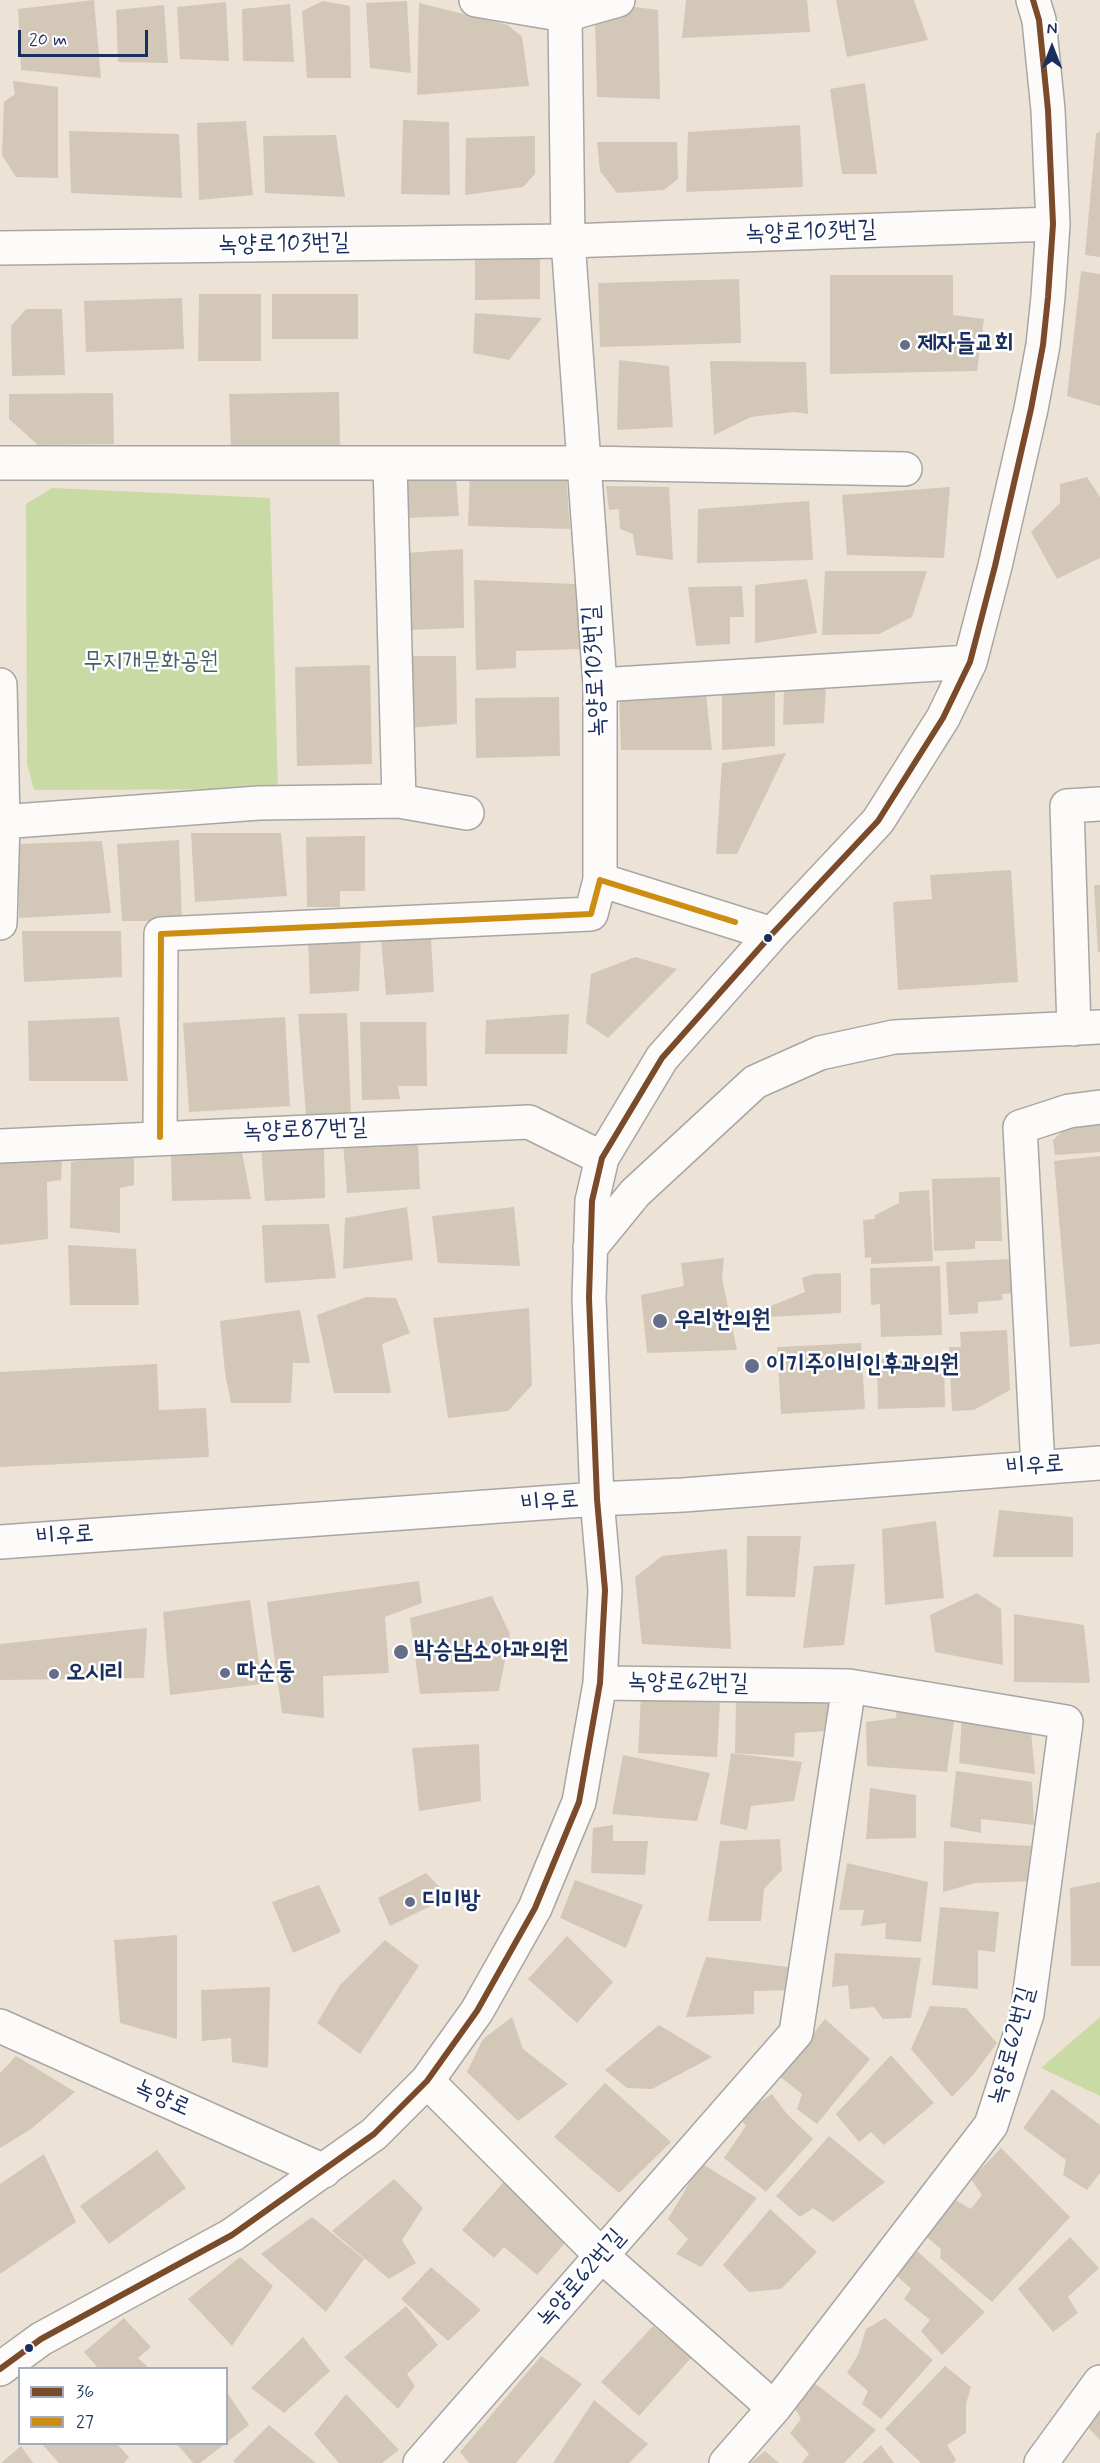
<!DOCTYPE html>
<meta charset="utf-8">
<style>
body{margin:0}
#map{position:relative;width:1100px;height:2463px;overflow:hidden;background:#ece3d6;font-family:Mynerve,sans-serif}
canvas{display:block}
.legend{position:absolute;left:18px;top:2367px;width:210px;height:78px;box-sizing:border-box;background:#fff;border:2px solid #a4acbf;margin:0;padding:8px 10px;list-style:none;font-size:18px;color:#1b2f5e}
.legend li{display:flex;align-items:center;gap:12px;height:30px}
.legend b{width:30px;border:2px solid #a4acbf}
.north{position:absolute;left:1022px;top:18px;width:60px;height:60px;-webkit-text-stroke:4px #fff;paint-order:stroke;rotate:0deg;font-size:16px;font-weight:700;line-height:24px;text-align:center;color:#1b2f5e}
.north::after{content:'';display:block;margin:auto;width:21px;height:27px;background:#1b2f5e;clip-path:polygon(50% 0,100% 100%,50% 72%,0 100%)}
.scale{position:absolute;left:18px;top:30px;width:130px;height:27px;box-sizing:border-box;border:3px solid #1b2f5e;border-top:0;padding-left:8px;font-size:18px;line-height:21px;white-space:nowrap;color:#1b2f5e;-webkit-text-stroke:4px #fff;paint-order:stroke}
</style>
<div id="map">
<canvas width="1100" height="2463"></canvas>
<ul class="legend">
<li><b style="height:8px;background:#7a4b2a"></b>36</li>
<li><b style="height:8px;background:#cb8e13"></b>27</li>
</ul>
<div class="north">N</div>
<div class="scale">20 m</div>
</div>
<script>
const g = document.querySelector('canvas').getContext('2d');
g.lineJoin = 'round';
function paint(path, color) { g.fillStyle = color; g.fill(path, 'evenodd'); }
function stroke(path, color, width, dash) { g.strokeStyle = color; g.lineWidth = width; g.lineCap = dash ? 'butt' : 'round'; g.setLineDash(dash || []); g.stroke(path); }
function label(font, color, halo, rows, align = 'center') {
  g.font = font + ' Mynerve,"Poor Story",sans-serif'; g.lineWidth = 5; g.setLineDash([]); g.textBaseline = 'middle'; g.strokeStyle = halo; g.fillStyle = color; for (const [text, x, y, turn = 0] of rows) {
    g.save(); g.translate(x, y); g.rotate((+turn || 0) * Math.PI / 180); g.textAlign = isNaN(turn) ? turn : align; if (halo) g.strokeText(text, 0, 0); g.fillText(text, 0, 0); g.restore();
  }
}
const green = new Path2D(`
 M52 488 270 498 278 789 34 790 27 763 26 504Z
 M1100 2017V2096L1041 2068Z`);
const building = new Path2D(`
 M94 0 101 78 21 70 18 9Z
 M686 0H807L810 32 682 38Z
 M836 0H914L928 40 847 57Z
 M323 1 350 6 351 78H307L302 11Z
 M407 1 411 73 370 68 366 3Z
 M226 2 229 61 180 59 177 7Z
 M419 3 508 25 522 37 529 86 417 95Z
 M290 4 294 62 243 61 242 9Z
 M164 5 168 63 118 62 116 10Z
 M628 6 658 10 660 99 597 97 595 17Z
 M13 81 58 87V178L16 177 2 155 4 102 15 94Z
 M865 83 877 174H842L830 89Z
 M403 120 449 122 450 195 401 194Z
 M246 121 253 195 199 200 197 123Z
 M800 125 803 187 686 192 688 132Z
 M69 131 179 134 182 198 71 193Z
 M1100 131V257L1085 255 1096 134Z
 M336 135 345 197 265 193 263 136Z
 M535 136V174L523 187 465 195 466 138Z
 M597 142H677L678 179 664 190 617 193 600 171Z
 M475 257 540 258V299L475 300Z
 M1081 271 1100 274V406L1067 396Z
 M830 275H953V315L984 319 977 371 830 374Z
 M739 279 741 343 600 347 598 283Z
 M199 294H261V361H198Z
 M272 294H358V339H272Z
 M182 298 184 349 86 352 84 301Z
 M26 309H62L65 375 12 376 11 326Z
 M475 313 542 318 509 360 473 353Z
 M619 360 669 366 673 427 617 430Z
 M710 361 806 362 808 414 794 412 751 417 714 435Z
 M339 392 340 446 231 447 229 394Z
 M113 393 114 444 38 445 9 419V394Z
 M470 471 566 473 570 529 468 526Z
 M401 473 456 476 459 516 404 518Z
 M1087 477 1100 497V558L1057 579 1031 532 1060 503V484Z
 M606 486 669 487 673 560 636 555 633 534 620 529 619 509 609 510Z
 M950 487 944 558 847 555 842 495Z
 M809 501 813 560 697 563 698 509Z
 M463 549 464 628 406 630 405 553Z
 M825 571H927L912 617 879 634 822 635Z
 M807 579 817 633 755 643V585Z
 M474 580 575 584 581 649 516 651V668L476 670Z
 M742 586 744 617H730V644L696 646 688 587Z
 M408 656H456L457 724 408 728Z
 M370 665 372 764 297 766 295 667Z
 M784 685 826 686 824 723 783 725Z
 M775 686V746L722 750V690Z
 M619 692 706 694 712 750H621Z
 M559 697 560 756 476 758 475 698Z
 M786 753 737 854H716L722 763Z
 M191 833H281L287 896 195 902Z
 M365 836V891H340V907H307L306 837Z
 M179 840 182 921H122L117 844Z
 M102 841 111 913 19 918V844Z
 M1011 870 1018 982 898 990 893 902 932 899 930 875Z
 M1094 885H1100V952H1098Z
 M22 931H121L122 977 24 982Z
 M361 937 359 991 310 994 308 938Z
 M431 937 434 992 386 995 381 939Z
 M635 957 677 969 608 1038 586 1023 591 974Z
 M347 1013 351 1114H306L298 1014Z
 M569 1014 567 1054H485L486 1020Z
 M119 1017 128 1081H29L28 1021Z
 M285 1017 290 1106 189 1112 183 1023Z
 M360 1022H426L427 1086H398L400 1099 362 1100Z
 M1100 1120V1152L1055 1155 1053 1140 1072 1122Z
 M343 1143H418L420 1189 347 1193Z
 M261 1148H324L325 1198 265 1201Z
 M134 1153V1185L120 1188V1233L70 1228 71 1162Z
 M242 1153 251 1199 172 1201 171 1154Z
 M1100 1156V1344L1070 1347 1054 1161Z
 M62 1158 61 1180 47 1182 48 1239 0 1245V1162Z
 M1000 1177 1002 1241H975V1249L934 1251 932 1179Z
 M929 1190 933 1261 871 1264V1257L865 1258 863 1220 875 1219V1215L899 1203V1192Z
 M407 1207 413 1260 343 1269 345 1218Z
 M514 1207 520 1266 438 1263 432 1216Z
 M329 1224 336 1278 265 1283 262 1225Z
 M68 1245 136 1249 139 1305H70Z
 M724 1258 722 1278 737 1350 647 1353 641 1295 684 1286 681 1263Z
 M1012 1259 1014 1293 1002 1294 1003 1300 978 1302V1313L949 1315 946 1262Z
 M940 1266 942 1335 881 1337 880 1304 871 1305 870 1268Z
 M841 1273V1313L770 1317 771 1306 805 1292 802 1278 813 1274Z
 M366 1297 396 1298 410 1333 382 1344 391 1393H334L317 1315Z
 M529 1308 532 1385 508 1411 448 1418 433 1318Z
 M300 1310 310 1363H293L291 1403H231L225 1373 220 1321Z
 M1007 1330 1010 1390 974 1410 952 1411 949 1347H961L960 1332Z
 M861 1343 865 1409 781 1414 777 1347Z
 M944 1357 945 1407 878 1409 877 1359Z
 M157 1364 159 1410 206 1408 209 1457 0 1467V1372Z
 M999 1510 1073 1517V1557H993Z
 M936 1521 944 1598 885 1605 882 1529Z
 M747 1536H801L795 1597 746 1596Z
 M727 1549 731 1649 642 1644 635 1577 662 1556Z
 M855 1564 844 1645 803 1648 814 1566Z
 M419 1581 422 1603 385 1617 389 1673 323 1676 324 1718 282 1713 267 1602Z
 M977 1593 1001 1609 1003 1665 935 1652 930 1615Z
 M492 1596 510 1634 499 1691 420 1694 410 1618Z
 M250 1600 262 1684 170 1695 163 1612Z
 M1014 1614 1084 1625 1090 1683 1014 1682Z
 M147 1628 144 1678 0 1680V1644Z
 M831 1694 830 1731 795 1733 794 1757 735 1753 736 1698Z
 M641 1696 720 1703 717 1757 638 1753Z
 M897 1702 955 1714 947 1772 867 1766 866 1722 896 1718Z
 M962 1715 1031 1731 1035 1774 959 1763Z
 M479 1744 481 1801 419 1811 412 1748Z
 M731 1753 802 1762 794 1801 751 1806 747 1830 720 1824Z
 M623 1755 710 1773 697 1821 612 1814Z
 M956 1771 1032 1782 1034 1825 981 1819V1833L950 1827Z
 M870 1788 916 1795V1838L866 1839Z
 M613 1825V1841H648L645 1875 591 1873 593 1828Z
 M780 1839 782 1870 764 1889 761 1921H708L720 1841Z
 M944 1841 1031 1846 1034 1881 975 1883 943 1892Z
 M847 1863 928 1882 921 1942 885 1939 886 1923 861 1926 864 1910H839Z
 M426 1873 449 1897 390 1926 378 1898Z
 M575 1880 643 1905 626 1948 560 1918Z
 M1100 1882V1966H1071L1070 1888Z
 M319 1885 341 1932 293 1953 272 1902Z
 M940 1907 999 1912 995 1952 978 1950V1989L932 1985Z
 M177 1935V2039L120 2023 114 1940Z
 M567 1936 613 1982 577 2023 528 1979Z
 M385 1940 419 1966 360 2054 317 2023 340 1985Z
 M835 1953 921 1958 911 2018 883 2019 874 2007 850 2009 848 1985 832 1987Z
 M706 1957 797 1968 794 1990 754 1991V2014L686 2017Z
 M270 1987 268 2068 232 2062 231 2038 202 2041 201 1990Z
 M930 2006 966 2008 997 2043 973 2075 952 2097 911 2049Z
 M512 2017 523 2049 568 2084 518 2121 467 2072 483 2039Z
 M825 2019 870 2059 817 2124 797 2109 802 2094 779 2076Z
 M659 2025 712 2057 652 2089 627 2088 605 2070Z
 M891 2055 934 2103 884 2145 871 2132 859 2142 836 2114Z
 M16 2056 75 2092 31 2129 0 2148V2073Z
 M605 2083 671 2142 619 2193 554 2137Z
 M1052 2089 1100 2125V2173L1087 2190 1063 2175 1066 2160 1023 2128Z
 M772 2094 786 2113 813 2139 766 2192 724 2158 746 2126 738 2116Z
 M829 2136 885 2182 833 2222 813 2208 800 2217 776 2196Z
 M1001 2148 1070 2217 992 2302 940 2258 941 2249 922 2233 952 2198 971 2209 982 2195 971 2179Z
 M157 2150 186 2188 109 2244 80 2206Z
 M44 2154 76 2222 0 2274V2184Z
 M701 2163 757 2198 701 2267 676 2254 688 2239 668 2219Z
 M507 2178 572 2235 537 2275 504 2247 494 2258 462 2230Z
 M394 2179 423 2208 402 2240 416 2263 389 2279 332 2231Z
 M770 2209 817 2252 781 2289 749 2292 723 2265Z
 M312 2217 364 2259 326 2312 261 2254Z
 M1070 2237 1099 2268 1068 2297 1078 2313 1053 2332 1018 2289Z
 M917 2251 985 2312 942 2355 921 2331 930 2320 904 2299 911 2289 893 2272Z
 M240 2257 273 2286 232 2346 188 2299Z
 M431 2267 481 2310 448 2341 401 2299Z
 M406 2306 438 2345 407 2374 415 2386 398 2409 344 2357Z
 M124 2318 151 2347 138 2358 149 2368H98L84 2352Z
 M885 2318 933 2360 881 2419 862 2404 868 2391 847 2373 858 2355 866 2329Z
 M653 2326 691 2358 639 2416 601 2382Z
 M303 2337 330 2371 284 2413 251 2388Z
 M541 2356 582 2384 516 2463H469L460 2452Z
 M945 2366 971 2387 966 2404V2433L947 2445 956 2460 953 2463H921L885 2429Z
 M809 2379 876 2430 844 2463H802L809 2454 790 2433 801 2419 792 2403Z
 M226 2391 249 2425 226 2443Z
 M346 2394 399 2450 382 2463H339L314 2434Z
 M1100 2396V2440L1083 2422Z
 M594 2400 648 2444 629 2463H553Z
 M269 2425 316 2463H236L233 2461Z
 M42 2444H117L129 2457 124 2463H59Z
 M177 2444H225L200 2463H193Z
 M881 2445 894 2463H862Z
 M21 2446 33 2463H1Z
 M765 2451 779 2463H750Z`);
const minor = new Path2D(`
 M476 0 565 15 618 0
 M565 15 568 241 600 685V880
 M0 248 568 241 1053 224
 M0 463H583L905 469
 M390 463 399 801
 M0 685 3 822 0 923
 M600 685 970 662
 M0 822 259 803 399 801 467 813
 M1074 1029 1067 806 1100 804
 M160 1137 161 934 591 914 600 880 772 934
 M0 1146 529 1122 602 1158
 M590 1248 635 1193 755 1082 820 1053 894 1037 1100 1027
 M1038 1467 1020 1127 1069 1111 1100 1107
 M0 1542 597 1499 683 1495 1100 1463
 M600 1683 849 1686 1066 1722 1027 2014 991 2125 774 2408 726 2463
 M0 2026 324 2171
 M427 2081 602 2256 774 2408
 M0 2369 41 2339 232 2235 374 2134 427 2081 477 2011 535 1908 579 1802 600 1683 605 1590 597 1499 589 1298 592 1201 602 1158 662 1058 772 934 878 821 943 718 970 662 995 566 1031 409 1043 345 1048 297 1053 224 1048 110 1039 20 1033 0
 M420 2463 796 2033 849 1686
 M1041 2463 1100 2382`);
const bus1 = new Path2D(`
 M0 2369 41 2339 232 2235 374 2134 427 2081 477 2011 535 1908 579 1802 600 1683 605 1590 597 1499 589 1298 592 1201 602 1158 662 1058 772 934 878 821 943 718 970 662 995 566 1031 409 1043 345 1048 297 1053 224 1048 110 1039 20 1033 0`);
const bus2 = new Path2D(`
 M160 1137 161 934 591 914 600 880 735 922`);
const markers = [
 [905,345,6,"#646e88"],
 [768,938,5,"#1b2f5e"],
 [660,1321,8,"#646e88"],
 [752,1366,8,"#646e88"],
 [401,1652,8,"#646e88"],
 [225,1673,6,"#646e88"],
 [54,1674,6,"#646e88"],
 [410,1902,6,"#646e88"],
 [29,2348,5,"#1b2f5e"]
];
const streetNames = [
 ["녹양로103번길",811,233,-2],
 ["녹양로103번길",284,245,-1],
 ["녹양로103번길",596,671,-93],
 ["녹양로87번길",305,1131,-2],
 ["비우로",1035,1467,-4],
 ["비우로",550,1503,-5],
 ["비우로",65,1537,-4],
 ["녹양로62번길",688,1684,1],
 ["녹양로62번길",1013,2046,-75],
 ["녹양로",162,2099,24],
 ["녹양로62번길",582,2279,-49]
];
const poiNames = [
 ["제자들교회",917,345],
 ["우리한의원",674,1321],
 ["이기주이비인후과의원",766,1366],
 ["박승남소아과의원",414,1652],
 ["따순둥",237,1673],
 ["오시리",66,1674],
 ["디미방",422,1902]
];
const parkNames = [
 ["무지개문화공원",151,663]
];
paint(green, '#cadaa4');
paint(building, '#d3c7b8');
stroke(minor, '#a8a6a4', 36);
stroke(minor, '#fcfbf9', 33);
stroke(bus1, '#7a4b2a', 6);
stroke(bus2, '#cb8e13', 6);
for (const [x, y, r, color] of markers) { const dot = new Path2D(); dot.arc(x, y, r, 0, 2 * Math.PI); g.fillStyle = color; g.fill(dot); stroke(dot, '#fff', 2); }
label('24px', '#1b2f5e', '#fff', streetNames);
label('bold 24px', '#1b2f5e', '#fff', poiNames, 'left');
label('24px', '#476067', '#fff', parkNames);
</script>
